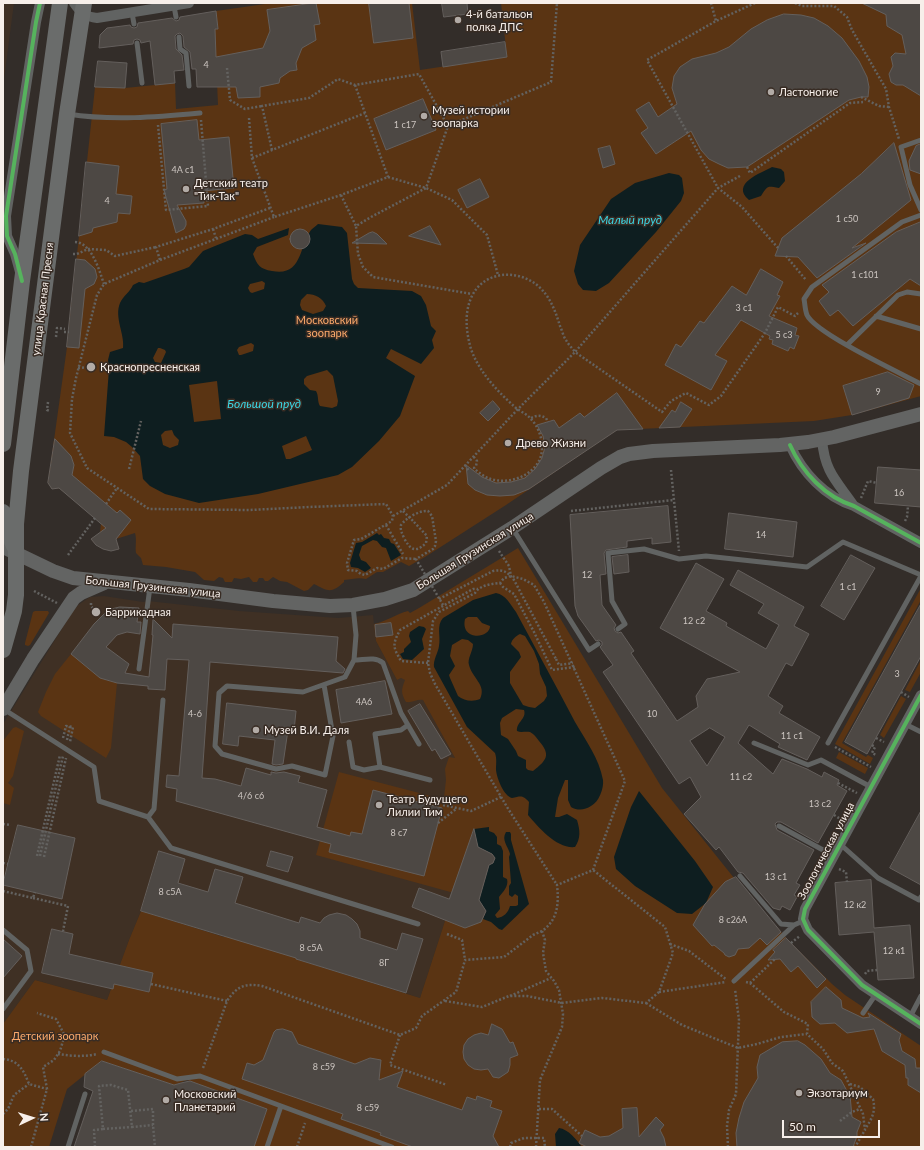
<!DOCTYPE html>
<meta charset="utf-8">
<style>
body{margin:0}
#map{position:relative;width:924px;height:1150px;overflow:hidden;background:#332d29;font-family:Lato,sans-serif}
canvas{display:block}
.frame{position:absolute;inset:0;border:4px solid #f7efea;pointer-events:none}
.north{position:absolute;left:12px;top:1098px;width:40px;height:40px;-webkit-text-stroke:3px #382c24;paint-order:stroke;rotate:86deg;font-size:11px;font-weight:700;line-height:16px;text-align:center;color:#f7efea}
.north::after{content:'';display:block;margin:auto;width:14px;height:18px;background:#f7efea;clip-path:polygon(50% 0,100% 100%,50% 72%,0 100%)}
.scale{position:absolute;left:782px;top:1120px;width:98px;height:18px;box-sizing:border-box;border:2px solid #f7efea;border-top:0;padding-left:5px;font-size:12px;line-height:14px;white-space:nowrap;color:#f7efea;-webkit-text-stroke:3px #382c24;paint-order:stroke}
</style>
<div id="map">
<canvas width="924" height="1150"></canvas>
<div class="frame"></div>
<div class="north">N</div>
<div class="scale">50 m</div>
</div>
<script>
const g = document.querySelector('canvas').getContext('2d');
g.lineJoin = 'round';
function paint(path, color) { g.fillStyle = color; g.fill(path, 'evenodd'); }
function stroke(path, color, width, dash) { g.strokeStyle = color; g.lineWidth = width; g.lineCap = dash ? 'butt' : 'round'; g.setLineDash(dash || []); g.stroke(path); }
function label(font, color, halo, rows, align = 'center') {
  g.font = font + ' Lato,sans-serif'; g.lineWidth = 3; g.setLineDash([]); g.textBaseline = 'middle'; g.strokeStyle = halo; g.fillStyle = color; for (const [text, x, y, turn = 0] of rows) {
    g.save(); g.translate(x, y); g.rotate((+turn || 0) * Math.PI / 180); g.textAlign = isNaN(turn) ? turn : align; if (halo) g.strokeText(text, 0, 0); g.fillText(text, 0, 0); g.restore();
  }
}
const built = new Path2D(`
 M3 3H14L3 87Z
 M104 596 143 602 148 601 239 611 338 618 373 615 376 641 397 680 401 678 414 683 481 805 472 807 454 893 420 998 296 959V958L141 911 129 940 107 1000 35 980 3 1024V724L71 614 78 605 90 597Z`);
const green = new Path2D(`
 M272 3H412L420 70 507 57 501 3H921V396L852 415 814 421 617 430 506 505 425 557 409 566 401 562 383 572H377L366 579C359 577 352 579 344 580V582C331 594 328 591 314 584L308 590 304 591 287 582 280 581 273 577 268 581H265L263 578H259L257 582H253L249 577 241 579 234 578 232 582H225L223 578 219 577 214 581 204 580 195 572 166 567 143 565 141 558 136 553C135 546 137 540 135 533L116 539 119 549C107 552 99 549 91 539L100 533 101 523 59 488 52 489 48 483 67 347 95 87 125 88 175 83 176 109 218 105 215 36 209 29 218 28 216 11Z
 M518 548 662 788 734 878 789 941 832 984 845 995 921 1046V1147H254L267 1109 187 1080 174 1085 102 1061 67 1089 49 1147H3V1024L35 980 107 1000 129 940 141 911 224 937 226 933 296 958V959L420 998 454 893 316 855 339 772 446 800 444 798 446 780 445 769 449 757 455 758 423 700C417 699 412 703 406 702 401 693 401 690 405 680L401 678 397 680 376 641 374 624C385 622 396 614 408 611L410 613 419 608Z
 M921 588V600L842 743 866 757 868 755 873 758 870 764 835 744Z
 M35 611H48L49 613 30 645 28 646 25 645V643L33 612Z
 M71 654 100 678 117 683 111 748 106 758 41 716 38 712 46 692 55 674Z
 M921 660V672L910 692 905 690Z
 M901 696 906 699 884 738 880 735Z
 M16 727 24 731 13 776 8 783 14 788 10 805 3 803V741L13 728Z
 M839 752 868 768 865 774 836 758Z`);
const water = new Path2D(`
 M772 167 781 169 784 172 785 181 779 188C767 186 768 185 761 196L749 200C730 184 761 173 772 167Z
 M669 173 679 175 682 178 684 193 681 201 656 232 609 283 596 291 583 290 578 284 574 271 580 245 611 199 635 183Z
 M318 224 342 227 347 233 352 279 354 284 358 288 412 291 421 296 426 305 431 326 436 331 432 340 434 348 421 364 391 349 386 358 415 376 400 416 379 441 352 467 338 475 258 494 199 503 165 494 150 486 143 479 140 456 132 447 126 442 114 437 104 436 109 369 108 360 110 352 123 348C125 335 114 317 120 303 123 296 130 292 133 285L139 282 144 283 184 269 189 267 203 251 215 246 245 234 252 235 258 239 289 228 288 235 257 247 253 254C257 265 260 269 272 271 302 277 299 247 311 230 313 228 316 226 318 224ZM262 281 265 283 264 289 252 293 250 292 248 288 250 284ZM307 294C315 294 323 298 326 306L323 311 313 314 302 310 300 305 301 300ZM251 343 254 345 253 351 241 355H239L237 350 239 347ZM158 348H160L165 350 166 352 161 363 155 362 153 358ZM327 370 333 376 338 401 337 406 332 408 320 406C317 401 319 396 316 391L310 390 304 384V379L307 376ZM217 381 221 419 194 422 189 385ZM172 430 174 435 179 440 178 445 170 448 163 445 161 435 165 431ZM306 436 312 450 290 459H286L282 446Z
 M377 533 379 535 381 534 384 538 389 539 391 543 394 544 401 555 391 561 386 548 382 547 377 541 373 540 362 546 359 555 361 560 366 562 371 568 365 572 358 568 351 567 350 563 356 543 362 542Z
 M496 593C506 595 510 604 516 612 536 649 556 686 575 722 586 741 599 758 603 780 604 788 599 802 591 806 585 810 578 811 571 807L568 800V780H565L558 798 555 817H559L567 814 577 820C580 830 581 838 575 847 557 849 539 828 528 815L529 802C523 795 521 796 512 798 504 796 497 779 496 770 496 764 497 759 495 753L467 727 434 667C433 660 438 653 439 646 441 636 436 626 443 618L473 600ZM468 617H477L482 623 490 626C490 639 460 641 465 619ZM520 634 525 636 534 651 539 664 540 674 546 687 547 696 544 701 535 708 529 707 523 705 510 683V672L521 657 519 652 511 644C512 639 516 636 520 634ZM462 639 468 640 473 644C473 651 467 659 469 665 472 678 487 685 480 699 473 702 464 701 458 696L450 678 449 675 455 666 450 656 452 645ZM516 709 524 710C527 719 516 722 517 731 521 733 525 731 530 732 534 734 536 737 539 741 551 755 547 760 533 771L528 770 526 768V760L518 756 516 751 508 739 501 735 500 723 502 718Z
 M419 626 424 627 426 629 422 639 424 649 412 660 403 659 400 654 404 652V649L411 642 409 636 410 632Z
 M639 791 695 861 713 887 706 903 692 914 677 913 635 886 616 869 614 857 631 807Z
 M489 827V831L494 833 497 837V844L501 846 503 851V877L507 879C509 886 503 892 499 897L500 909 495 915 497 918C504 917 508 913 510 906H516L518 905V896L515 894 512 897 509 895V886L511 883 509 857 510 854C508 846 501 840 506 832H510L511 834V840L529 904 502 930 499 929 491 922 483 919 486 911 479 900 489 865 493 863 495 858 492 854 478 847 476 839 472 836 474 829Z
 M559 1128C568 1129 577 1140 582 1147H556L555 1134Z`);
const building = new Path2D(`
 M316 3 320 24 314 25 316 40 302 48 296 63 297 70 290 71 280 78 279 83 260 87V97L238 98 236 87H197L196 69H192L190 52 184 47 183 36 180 33 177 34 175 36 176 49 182 55 184 70 174 71 175 83 155 85 150 41 141 43 140 40 137 39 134 40 133 44 99 48 100 35 107 28 130 25 131 27 134 28 137 27 138 23 172 18 176 21 179 20 180 17 216 11 218 29H215L216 57 263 48 270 31 267 10Z
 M369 3H409L413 38 374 43Z
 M442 3H467L468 14 444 17Z
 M862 3H921V96L903 85H896L891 82 889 74 893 66 891 57 895 53 906 54 902 35 887 26 886 15Z
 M784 14 801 15 814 18 828 26 842 38 859 61 867 77 869 87 868 97H861L849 100 747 167 728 168 719 164 709 159 701 150 691 131 656 154 641 133 648 128 636 110 649 102 658 117 677 104 672 88 674 76 680 67 692 59 716 53 729 47 751 29 767 20Z
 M505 42 507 57 443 67 441 52Z
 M98 61 127 63 125 88 95 87Z
 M423 99 436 130 386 150 374 119Z
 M197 120 199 140 229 137 234 188 203 191 204 203 177 205 186 221V225L184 229 176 233 164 190 167 189 161 124Z
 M894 143 911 200 852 248 866 243 817 278 798 257 775 256 782 238 861 174Z
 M921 144V174L910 170 909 161 916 146Z
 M610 146 615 164 603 168 598 149Z
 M86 162 119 166 116 194 132 196 130 214 118 213 117 222 93 228 92 232 79 236Z
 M480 179 489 197 467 208 458 190Z
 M921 222V286L910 279 853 326 838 310 830 316 819 301 829 292 822 285 896 232Z
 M430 226 441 245 409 236Z
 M290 239a10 10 0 1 1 20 0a10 10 0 1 1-20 0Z
 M373 232 377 234 387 244 352 243 369 233Z
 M76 259 85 260 95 269 97 277 94 284 85 289 79 348 67 347Z
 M761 269 783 282 777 295 780 296 769 316 797 328 795 335 799 336 794 349 790 347 788 351 772 344 773 340 769 339 770 336 741 320 715 355 727 361 711 390 665 365 676 344 681 347 700 321 704 323 732 286 746 295Z
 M888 372 914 385 909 398 852 415 843 386Z
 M617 393 643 429 617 430 529 489 514 495 500 496 487 495 475 490 468 484 466 465 482 477 496 483 511 482 525 478 535 469 542 458 545 447 543 436 537 425 554 420 559 428 580 413 584 417Z
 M493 401 500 409 488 421 480 413Z
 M681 402 692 409 680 427 659 428 672 410 675 412Z
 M55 439 71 456 74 465 72 475 117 513 120 510 131 520 116 539 119 549 111 551 103 549 96 545 91 539 106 528 59 488 52 489 48 483Z
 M878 467 921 470V507L875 503Z
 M668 506 671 542 652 544V538L627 541V547L606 550 604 553 606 574 600 575 602 605 616 625 614 628 615 631 618 633 621 632 634 651 631 653 677 721 698 707 696 696 707 679 740 672 660 628 696 563 724 579 706 611 727 623 726 626 766 649 779 625 758 613 764 604 730 585 738 570 804 607 794 626 809 634 792 666 786 663 768 696 783 706 779 713 820 737 807 760 778 747 780 744 749 725 738 743 773 774 782 759 807 769 822 777 824 772 839 780 837 785 847 791 818 843 781 822H777L775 824 777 830 814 850 796 883 800 885 794 895 797 897 790 910 782 906 780 910 773 908 743 873 738 872 719 847 716 850 684 814 701 797 690 777 679 784 603 672 613 665 600 647 602 645V642L599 640 596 641 578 616 575 606 570 515ZM710 728 725 737 707 766 690 741Z
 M729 513 797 522 793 557 725 549Z
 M628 555 629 572 614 574 612 557Z
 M851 555 875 568 844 620 821 606Z
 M921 604V656L867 754 845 742Z
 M120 607 139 608 137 622H141L140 634 127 632 117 635 106 647 129 664 125 673 149 677 153 635H152L153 619 172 638 173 624 338 637 336 661 345 669 343 673 210 662 202 778 215 779 241 786 246 768 271 775V772L276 773 284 772 300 776 298 782 327 790 317 827 350 836 351 832 362 834 373 790 442 808 424 876 329 852 331 844 176 801 177 789 166 787 167 775 179 776 189 660 167 659 165 690 148 689V686L117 683 100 678 71 654 94 624 108 610Z
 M391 623 393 635 376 637 375 625Z
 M385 681 392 714 341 723 336 690Z
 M227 703 296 711 294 731 288 730 283 764 276 765 272 764 275 740 239 736 238 746 223 744Z
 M420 704 451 754 441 759 435 749 432 751 408 711Z
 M921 811V885L890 868Z
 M18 825 75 838 62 899 3 885Z
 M474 829 478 847 492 854 495 858 493 863 489 865 479 900 486 911 481 922 465 928 412 907 419 888 449 899Z
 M159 851 185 859 178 883 208 892 215 869 243 877 235 903 299 923 301 917 320 923 324 918 329 915 337 913 346 915 352 919 357 924 360 931V938L397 950 402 933 423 939 406 993 296 959V958L141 911Z
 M271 851 293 857 288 872 267 866Z
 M736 877 781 932 767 945 760 938 749 948 738 949 735 955 729 957 725 955 724 953 714 945 712 946 693 925 705 904 725 882Z
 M871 880 874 928 910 925 914 978 878 980 874 932 839 935 835 883Z
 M52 929 73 934 69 954 153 973 149 992 114 984 113 989 42 973Z
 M786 938 826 979 817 988 798 966 791 972 780 959 768 960 775 952 773 950Z
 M3 939 22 956 3 978Z
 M826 987 841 1000 842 1008 863 1018 870 1017 868 1013 901 1034 899 1040 902 1051 915 1059 916 1068H921V1093L908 1085V1078H906L905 1065 882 1051 874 1029 847 1033 835 1023 820 1024 812 1017 811 1002Z
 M492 1024 502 1029 510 1043 513 1042 518 1055 510 1058V1065L508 1072 499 1078 493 1077 488 1069 481 1070 474 1069 468 1065 464 1059 463 1052 464 1045 468 1039 474 1035 481 1033 488 1035Z
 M283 1029 292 1032 298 1044 355 1064 370 1058 381 1060 379 1080 403 1071 397 1087 462 1110 467 1097 476 1100 477 1096 492 1101 490 1107 502 1111 493 1136 499 1147H413L380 1135 381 1133 341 1119 343 1114 242 1079 247 1063 254 1065 263 1060 274 1032 276 1030Z
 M798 1041 805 1045 821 1059 830 1073 841 1080 847 1091 850 1095 852 1117 861 1122 857 1132V1136L853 1147H737L736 1133 739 1118 744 1102 758 1078 757 1067 760 1055 782 1042Z
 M102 1061 174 1085 181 1083 190 1081 267 1109 254 1147H74L93 1091 84 1087 85 1074Z
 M637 1108 639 1137 656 1117 664 1125 660 1130 664 1138 666 1147H587L579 1143 585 1130 600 1137 609 1136 623 1128 622 1109Z`);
const path = new Path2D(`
 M711 3 716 21
 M755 3 716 21 647 60 718 188 742 207 778 248
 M795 3 802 6H834L847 17 852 30 886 89 889 107 899 139
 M227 68 230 100 245 109 262 106
 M355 85 365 113
 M861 97 879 106 889 107
 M249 118 252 158 274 217 341 195 388 177 426 188 452 200 487 235 498 275
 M158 125 166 210 208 206 201 120
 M448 126 551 82 557 3
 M272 150 262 106 309 98 338 79 355 85 419 74 448 126 426 188 371 217 356 226 358 254 363 267 373 277 472 294
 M252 158 365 113 388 177
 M747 167 750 173 850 103 863 102
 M740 176 718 188 575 352 662 412 671 401 686 393 709 405 721 396 765 333 778 307 795 316 798 313
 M341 195 356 226
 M270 208 213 229 156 247 160 260 104 284 97 295 76 378 72 399 70 433 87 468 149 509 250 510 309 507 386 504 393 516 392 521 361 539 354 540 347 563 348 570 357 571 361 574 365 575 377 568 383 569 402 558 416 559
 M213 229 216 238
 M75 242C92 243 99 270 104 284
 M73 254H77L88 249 106 250 115 256 156 247
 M786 256 806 280
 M160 260 274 217
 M64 332H69
 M56 337 57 328 65 329
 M78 368 91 367
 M142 368H156
 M48 402 47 410 50 411
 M531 418C537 415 540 415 546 418L548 422
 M465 465 469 471
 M129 469 141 421
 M671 470 679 551
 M861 498 868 481 877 483
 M106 504 117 488
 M403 511 414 522
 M571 511 674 500
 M393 516 447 485 517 410 575 352C572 348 568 344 566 340 563 336 562 330 560 326 555 310 550 296 537 285 517 269 484 271 472 296 464 312 466 332 471 349 479 372 498 392 516 408 521 412 527 414 531 419 537 425 542 436 542 447 543 473 510 487 488 478 483 476 478 472 474 468L476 466 477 461 473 456
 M905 521 907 517 908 506
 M386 525 403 554
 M499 551 509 566 511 576
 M68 555 95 518
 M500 583 503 587 514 594 534 632 552 670 575 667
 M34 591 57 603
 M91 603V606L96 612
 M556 659 559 665 573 663
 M428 663 401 661C393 647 392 645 400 630L473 589H478
 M901 692 909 697
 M63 738 66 726 73 727 70 742
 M876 738 884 742
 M67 740 70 726
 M872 745 875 747 872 753 876 755
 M835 747 871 767
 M838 783 857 793
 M443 805 471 811 501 797
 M834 815 842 820
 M438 823 456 809
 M3 824 11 825
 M37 856 60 755
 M40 856 63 756
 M44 857 66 758
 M3 863 8 864
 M839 869 846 872 847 882
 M3 891 33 898 35 892
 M33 898 68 906 63 931
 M447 934 462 940 465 960
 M791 943 800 936
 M670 944 689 951 727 980
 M865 974 867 971 877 970
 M746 982 750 983 784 1012 808 1024 807 1034 823 1049 832 1063 843 1071 863 1114 865 1130 855 1147
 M750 983 776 958
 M151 984 227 1001
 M659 992 726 982
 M510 996 551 978
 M445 1001 482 1007 509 996H527L562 1003 602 998 646 1003 659 992 673 953 665 927 593 870
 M646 1003 682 1025 738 1048 757 1044 781 1037 807 1034
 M400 1035 390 1065 447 1085
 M58 1054C70 1056 84 1057 97 1054
 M3 1059C19 1060 24 1071 29 1084L47 1089
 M203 1068 227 1001C237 986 245 983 262 986L400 1035 416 1028 422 1016 456 992 465 960 504 957 533 935 542 931
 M850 1084 860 1087 873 1099C876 1111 872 1119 865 1129
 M539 1109H552L582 1136
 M131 1111 153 1109V1125L155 1147
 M3 1114 8 1109 14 1095 29 1084
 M840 1121 852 1112 860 1109
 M103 1129 132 1127
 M31 1147 47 1089 43 1067 54 1060 60 1051 63 1041 64 1034 56 1019 37 1013
 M95 1147 94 1130 103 1129 99 1086 111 1085 128 1090 132 1127 153 1125
 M297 1147 305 1123
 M510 1147 511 1143 524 1138H544L545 1147
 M536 1147 540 1080 562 1027 563 1014 559 990 554 981 546 971 543 953 545 940 542 931C558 920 559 903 557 885L593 870 625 781 544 602 534 585 523 579 511 576 504 578 500 583C491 584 480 585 475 593L439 612 433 621 428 663 430 673 435 684 507 807 557 885
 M728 1147 727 1126 729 1110 736 1094 739 1020 735 989`);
const service = new Path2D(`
 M174 6 176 17
 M132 13 134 24
 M179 37 180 49 186 53 189 86
 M137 43 142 83
 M68 114C112 121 157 117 200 113
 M921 140 901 147 910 185 921 210
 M921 215 902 222 812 287 804 299C805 304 805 310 807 315 815 333 900 373 921 384
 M876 316 921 329
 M847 345 898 295 907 292 921 294
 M513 529 589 650 598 644
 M353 606 356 635 354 660C364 660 375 656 383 663L401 713 419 744
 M618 629 625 624 612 601 608 553 644 549 679 559 706 556 807 567 843 542 921 575
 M139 669 150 587
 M324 685 333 736 325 775 292 766 276 769 222 754 215 746 219 693 227 686 303 692 345 677 354 660
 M5 710 94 767 99 801 148 817 171 848 418 924
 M905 724 921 732
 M408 725 401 730 375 734 380 767 430 780
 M349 742 353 767 364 770 380 767
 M754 743 808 765 821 760 871 787
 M828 743 921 576
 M148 817 154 809 163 700
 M779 826 834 856
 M840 844 878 878 919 900 921 897
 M740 876 781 924 794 925
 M3 930 27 950 31 971 3 1009
 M734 981 794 925 803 921
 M863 1013 876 994
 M910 1017 921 996
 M104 1052 177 1079 200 1076 392 1147
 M68 1147 85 1094
 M267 1147 281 1106`);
const minor = new Path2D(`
 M74 3C80 12 86 17 97 18L189 3
 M20 272 15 254 7 236 6 216 36 22 40 3
 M822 440C825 473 837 481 854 506
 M790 445C802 472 825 497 854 506L921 543
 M921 695 805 909 803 919 808 930 862 985 921 1024`);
const secondary = new Path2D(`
 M3 547 53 571 73 578 189 590 273 601 330 606 353 605 385 599 413 590 512 528 601 468 620 457 629 454 653 451 780 445 808 442 834 437 921 414
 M3 709 33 659 74 598 81 593 104 583`);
const primary = new Path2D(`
 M3 444 22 281 60 3
 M3 512 4 524 14 546
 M3 650 14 611 16 595V524L21 471 67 114 84 3`);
const pathBridge = new Path2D(`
 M414 522 427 536 426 543C415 554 410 549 404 538 402 533 400 530 401 525 405 519 419 510 428 511L432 516 436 541 435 546 433 549 416 559 443 605
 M439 599 493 571C503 569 508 572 514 580L556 659`);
const cycleway = new Path2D(`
 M22 281 15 254 7 236 6 216 36 22 40 3
 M790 445C802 472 825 497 854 506L921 543
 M921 695 805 909 803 919 808 930 862 985 921 1024`);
const markers = [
 [458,20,4,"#b2aba6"],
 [771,92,4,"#b2aba6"],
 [424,116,4,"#b2aba6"],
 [186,189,4,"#b2aba6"],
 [91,367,5,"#b2aba6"],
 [508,443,4,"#b2aba6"],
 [96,612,5,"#b2aba6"],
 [256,730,4,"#b2aba6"],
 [379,805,4,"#b2aba6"],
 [799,1093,4,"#b2aba6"],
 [166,1100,4,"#b2aba6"]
];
const numberNames = [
 ["4",206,65],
 ["1 с17",405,125],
 ["4А с1",183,170],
 ["4",107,201],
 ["1 с50",847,219],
 ["1 с101",865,275],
 ["3 с1",744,308],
 ["5 с3",784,335],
 ["9",878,392],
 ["16",899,493],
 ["14",761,535],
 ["12",587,575],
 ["1 с1",848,587],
 ["12 с2",694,621],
 ["3",897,674],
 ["4А6",364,702],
 ["4-6",195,714],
 ["10",652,714],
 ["11 с1",792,736],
 ["11 с2",741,777],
 ["4/6 с6",251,796],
 ["13 с2",820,804],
 ["8 с7",399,833],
 ["13 с1",776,877],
 ["8 с5А",170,892],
 ["12 к2",855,905],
 ["8 с26А",733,920],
 ["8 с5А",311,948],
 ["12 к1",894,951],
 ["8Г",384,963],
 ["8 с59",324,1067],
 ["8 с59",368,1108]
];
const poiNames = [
 ["4-й батальон",466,14],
 ["полка ДПС",466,27],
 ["Ластоногие",779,92],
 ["Музей истории",432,110],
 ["зоопарка",432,123],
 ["Детский театр",194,183],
 ["\"Тик-Так\"",194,196],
 ["Краснопресненская",100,367],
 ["Древо Жизни",516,443],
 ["Баррикадная",105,612],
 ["Музей В.И. Даля",264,730],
 ["Театр Будущего",387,799],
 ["Лилии Тим",387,812],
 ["Экзотариум",807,1093],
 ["Московский",174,1094],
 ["Планетарий",174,1107]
];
const streetNames = [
 ["улица Красная Пресня",43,299,-83],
 ["Большая Грузинская улица",475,551,-32],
 ["Большая Грузинская улица",153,587,6],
 ["Зоологическая улица",826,851,-62]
];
const parkNames = [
 ["Московский",327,320],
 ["зоопарк",327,333],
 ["Детский зоопарк",55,1036]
];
const waterNames = [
 ["Малый пруд",630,220],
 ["Большой пруд",264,404]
];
paint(built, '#3f3024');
paint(green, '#5a3413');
paint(water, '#0e1e20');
paint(building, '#4d4844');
stroke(building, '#645f5c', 1);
stroke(path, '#636260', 2.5, [2, 2]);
stroke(service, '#616362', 5);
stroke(minor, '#616362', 10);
stroke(secondary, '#636463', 14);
stroke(primary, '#6a6c6b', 16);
stroke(pathBridge, '#636260', 2.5, [2, 2]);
stroke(cycleway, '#56b35d', 4);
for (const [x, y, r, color] of markers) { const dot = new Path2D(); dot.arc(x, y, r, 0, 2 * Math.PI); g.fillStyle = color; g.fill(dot); stroke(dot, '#382c24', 1.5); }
label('9px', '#ccc5c0', null, numberNames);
label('11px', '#f7efea', '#382c24', poiNames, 'left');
label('11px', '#f7efea', '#382c24', streetNames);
label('11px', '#fba96b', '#382c24', parkNames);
label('italic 12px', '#3bd5e3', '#382c24', waterNames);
</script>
